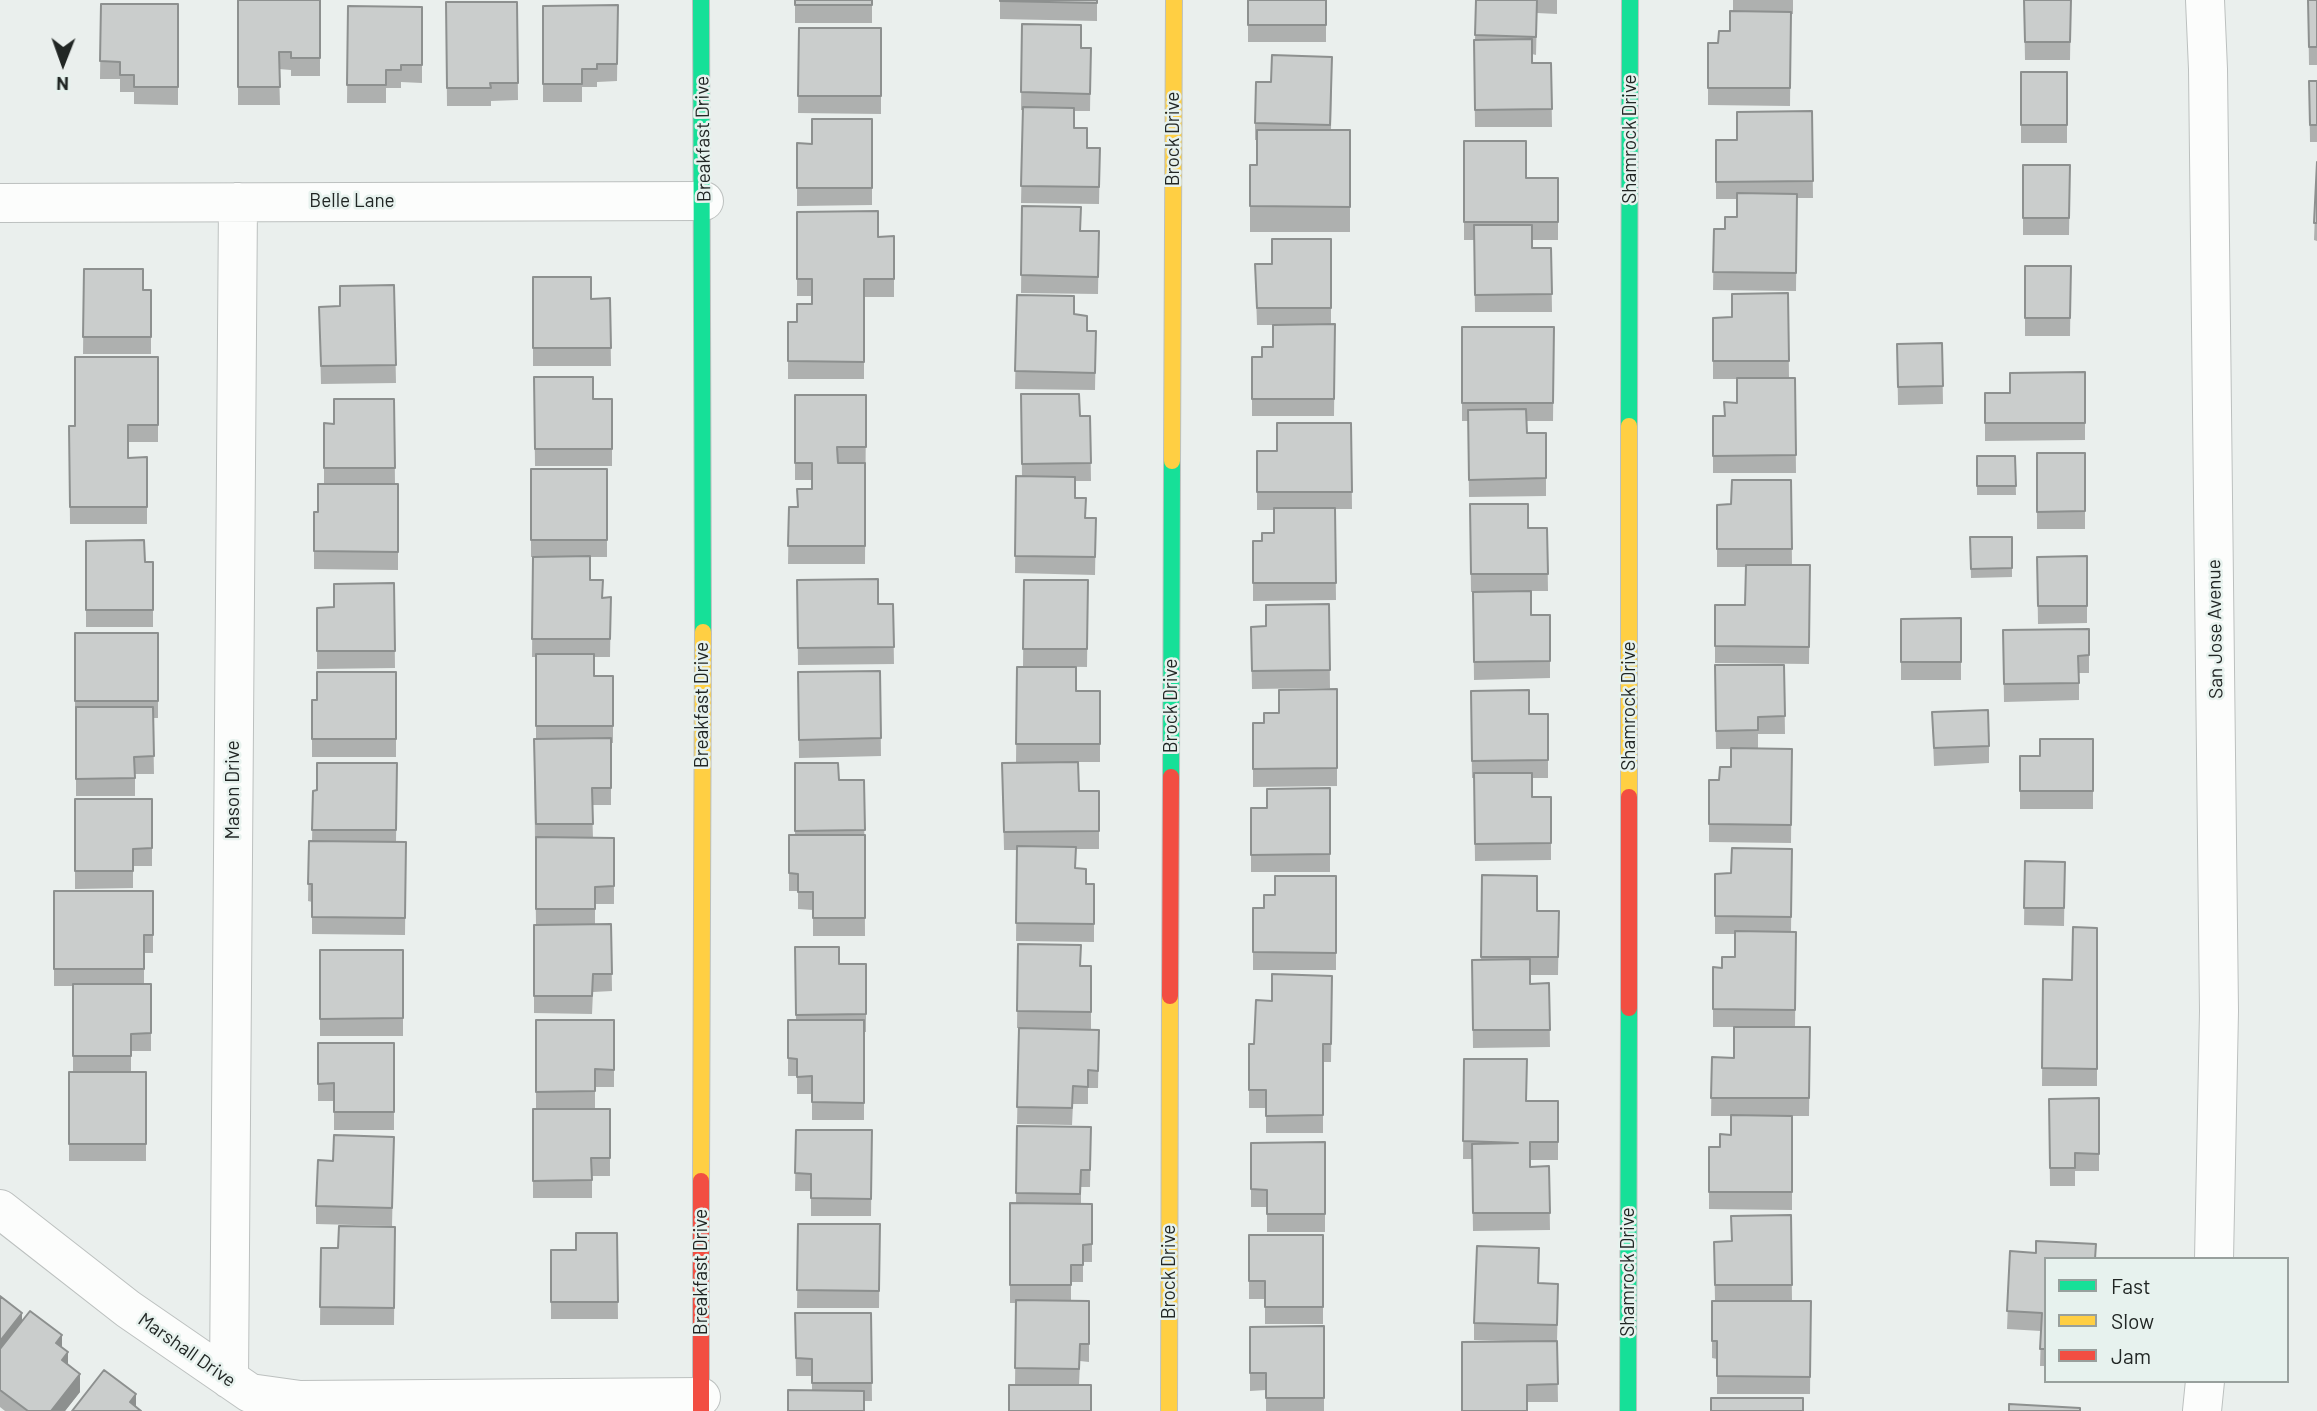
<!DOCTYPE html>
<style>
body{margin:0}
#map{position:relative;width:2317px;height:1411px;overflow:hidden;background:#eaefed;font-family:Barlow,sans-serif}
canvas{display:block}
.legend{position:absolute;left:2044px;top:1257px;width:245px;height:126px;box-sizing:border-box;background:#e7f2ee;border:2px solid #98a09d;margin:0;padding:9px 12px;list-style:none;font-size:21px;color:#212624}
.legend li{display:flex;align-items:center;gap:14px;height:35px}
.legend b{width:35px;border:2px solid #98a09d}
.north{position:absolute;left:28px;top:28px;width:70px;height:70px;-webkit-text-stroke:5px #e7f2ee;paint-order:stroke;rotate:181deg;font-size:19px;font-weight:700;line-height:28px;text-align:center;color:#212624}
.north::after{content:'';display:block;margin:auto;width:24px;height:32px;background:#212624;clip-path:polygon(50% 0,100% 100%,50% 72%,0 100%)}
</style>
<div id="map">
<canvas width="2317" height="1411"></canvas>
<ul class="legend">
<li><b style="height:9px;background:#16e098"></b>Fast</li>
<li><b style="height:9px;background:#ffcf43"></b>Slow</li>
<li><b style="height:9px;background:#f24e42"></b>Jam</li>
</ul>
<div class="north">N</div>
</div>
<script>
const g = document.querySelector('canvas').getContext('2d');
g.lineJoin = 'round';
function stroke(path, color, width, dash) { g.strokeStyle = color; g.lineWidth = width; g.lineCap = dash ? 'butt' : 'round'; g.setLineDash(dash || []); g.stroke(path); }
function paint(path, color) { g.fillStyle = color; g.fill(path, 'evenodd'); }
function label(font, color, halo, rows, align = 'center') {
  g.font = font + ' Barlow,sans-serif'; g.lineWidth = 5; g.setLineDash([]); g.textBaseline = 'middle'; g.strokeStyle = halo; g.fillStyle = color; for (const [text, x, y, turn = 0] of rows) {
    g.save(); g.translate(x, y); g.rotate((+turn || 0) * Math.PI / 180); g.textAlign = isNaN(turn) ? turn : align; if (halo) g.strokeText(text, 0, 0); g.fillText(text, 0, 0); g.restore();
  }
}
const street = new Path2D(`
 M2205 0 2208 69 2219 1011 2214 1259
 M0 203 704 201
 M0 1209 128 1309 250 1393 300 1400 701 1397
 M229 1379 238 202
 M2202 1411 2205 1381`);
const fast = new Path2D(`
 M701 0 703 632
 M1629 426 1630 0
 M1171 777 1172 461
 M1628 1411 1629 1008`);
const slow = new Path2D(`
 M1172 461 1174 0
 M1629 797V426
 M701 1181 703 632
 M1169 1411 1170 996`);
const jam = new Path2D(`
 M1170 996 1171 777
 M1629 1008V797
 M701 1181V1411`);
const wall = new Path2D(`
 M238 0H320V76H291V70L279 69 280 105H238Z
 M795 0H872V23H795Z
 M1000 0H1097V21L1000 19Z
 M1248 0H1326V42H1248Z
 M1476 0H1557V14L1537 13 1536 55 1532 54V63H1551L1552 127H1475L1474 40H1475Z
 M1733 0H1793V14H1791L1790 106 1708 105V43H1718L1730 31 1733 11Z
 M2024 0H2071L2070 60H2025Z
 M2308 0H2317V65H2309Z
 M446 2H517L518 100 491 101V106H447Z
 M101 4H178V105L134 104V92H120V79H100Z
 M618 5 617 81 597 82V87H582V102H543V6Z
 M348 6 422 7V83L401 82V88H386V103H347Z
 M1022 24 1081 48H1091L1090 111H1074V128L1087 148H1100L1099 204 1021 203 1023 110H1021Z
 M799 28H881V114L798 113Z
 M2021 72H2067V143H2021Z
 M1332 74 1331 130H1350V232H1250V165H1257V140H1255V123L1271 82Z
 M2309 81H2317V142H2310Z
 M1812 111 1813 198H1797L1796 291 1713 290 1714 229H1725L1737 217V199H1716V140H1737Z
 M872 119V205L797 206V143L812 144Z
 M1464 141 1526 178H1558V240H1532V248H1551L1552 312H1475L1474 240H1464Z
 M2317 162V241L2314 240Z
 M2023 165H2070L2069 235H2023Z
 M1022 206 1081 231H1099L1098 294 1021 293Z
 M797 212 878 237 894 236V297H864V379H788V322H797L812 304V296H797Z
 M1331 239V324H1335L1334 416H1252V357H1262L1273 347V325H1257L1255 264H1272Z
 M2025 266H2071L2070 336H2025Z
 M84 269 143 290H151V354H83Z
 M533 277 591 299 610 298 611 366H533Z
 M394 285 396 383 321 384 319 307 340 306Z
 M1788 293 1789 378H1795L1796 473H1713V416H1724L1737 403V379H1713V318L1732 317Z
 M1017 295 1074 314 1087 331H1096L1095 390 1015 389Z
 M1462 327H1554L1553 421H1526L1527 433H1546V496L1469 497 1468 421H1462Z
 M1942 343 1943 404 1898 405 1897 344Z
 M158 357V442H128V458L147 457V524H70L69 426H75Z
 M2085 372V440L1985 441V393H2010Z
 M534 377 593 399H612V466H535Z
 M1021 394 1080 416H1090L1091 481H1075V498L1086 518H1096L1095 575 1015 573 1016 476 1022 477Z
 M795 395H866L865 564H788L789 507H797L812 489V480H795Z
 M394 399 395 484H398V570L314 569V512H318L324 484V423L334 424Z
 M1351 423 1352 509H1335L1336 600 1253 601V541H1262L1274 533V510H1257V451H1277Z
 M2037 453H2085V529H2037Z
 M1977 456H2015L2016 495H1977Z
 M531 469H607V557H590V580L603 598 611 597 610 657H594V676H613V743H611V805H592L593 838H614V904H595V924H611L612 991 593 992 592 1014 534 1013V925H536L534 757 536 739V657H532L533 557H531Z
 M1791 480 1792 565H1810L1809 664 1715 663V605H1745L1746 567H1717V505L1731 504Z
 M1470 504 1528 528H1547L1548 591H1513L1531 615H1550V678L1474 680 1473 592H1471Z
 M1970 537 2012 568V577L1971 578Z
 M86 541 145 562H153V627H86Z
 M2087 556V623L2038 624 2037 557Z
 M797 580 878 604H893L894 664 798 665Z
 M1024 580H1088L1087 667 1023 666Z
 M394 583 395 668 317 669V608L334 607Z
 M1329 604 1330 688 1252 689 1251 627 1266 626Z
 M1961 618V680H1901V619Z
 M2089 629V673H2079V700L2004 702 2003 630Z
 M75 633H158V718H153L154 774H135V796H76V718H75Z
 M1715 665H1784L1785 734H1758V748H1735L1792 749 1791 843 1709 842V780H1719L1731 767V749H1716Z
 M1017 667 1076 691H1100V762H1016Z
 M880 671 881 756 799 758 798 672Z
 M396 672V757H312V700H317Z
 M1337 689V786L1253 787V723H1264L1279 713Z
 M1471 691 1529 714H1548V778H1532V797H1551V860L1475 861 1474 778H1472Z
 M1932 712 1989 746V763L1934 766Z
 M2093 739V809H2020V756H2040Z
 M397 763 396 842H406L405 935 312 934V902L308 901 309 841H312L313 791Z
 M795 763 839 780H864L865 936H813V910L798 909V891H789V835H795Z
 M1002 763 1079 791H1099V849H1076L1075 868 1086 884H1094V942L1016 941 1017 850H1004Z
 M1330 788V872H1251V808H1267Z
 M75 799H152V866H133V888L75 889Z
 M1792 849 1791 932H1796L1795 1027H1713V967L1722 968 1735 957V934H1715V874L1731 873Z
 M2025 861 2065 862 2064 926 2024 925Z
 M1482 875 1537 911H1559L1558 975H1530V984L1549 983 1550 1047 1473 1048 1472 960H1481Z
 M1336 876V970H1253V908H1264L1275 895Z
 M54 891H153V953H144V984H151V1051H131V1072H146V1161H69V1072H73V986H54Z
 M2097 928V1086H2042L2043 979 2072 980Z
 M1018 944 1081 966H1091V1030H1099L1098 1088H1088V1104H1073L1072 1125 1017 1124 1019 1028H1017Z
 M795 947 839 964H866V1032H864V1120H812V1094H797V1076H788V1020H796Z
 M320 950H403V1036H320Z
 M1332 976 1331 1062H1323V1133H1266V1108H1249V1044H1254L1272 1001Z
 M536 1020H614V1087H595V1109H610V1176H592V1198H533V1109H536Z
 M1810 1027 1809 1116H1774H1792V1210L1709 1209V1147H1720L1731 1135V1116H1711L1712 1057 1734 1058Z
 M318 1043H394V1130H334V1101H318Z
 M1464 1059 1526 1101H1558V1160H1530V1167L1549 1166 1550 1230 1473 1231 1472 1159H1463Z
 M2099 1098V1171H2075V1186H2050L2049 1099Z
 M1017 1126 1091 1127 1090 1187H1081V1204H1092V1262H1083V1282H1071V1301H1089V1362L1080 1361 1079 1385H1015L1016 1303H1010V1203H1016Z
 M796 1130H872L871 1216H811V1191H795Z
 M394 1137 392 1226 316 1224V1206Z
 M1325 1142V1232H1267V1207H1251V1143Z
 M1791 1215 1792 1301H1811L1810 1394H1717V1359L1712 1358V1301H1715L1714 1242 1731 1241Z
 M798 1224H880L879 1308H797Z
 M395 1227 394 1325H320L321 1248H338Z
 M617 1233 618 1319H551V1250H576Z
 M1249 1235H1323V1324H1265V1299H1249Z
 M2036 1241 2096 1244V1259H2046V1366H2040L2041 1331 2007 1329 2010 1251 2036 1253Z
 M0 1296 22 1320 62 1348 68 1365 80 1392 65 1411H5L0 1407Z
 M1558 1301 1557 1341 1558 1402H1527L1508 1341 1474 1340V1323Z
 M795 1313H871L872 1401H864L812 1391V1376H796Z
 M1324 1326V1411H1266V1390L1250 1391V1327Z`);
const shadedWall = new Path2D(`
 M22 1313V1330L0 1359V1341Z
 M62 1335V1353L56 1343Z
 M68 1352V1370L62 1360Z
 M80 1374V1392L65 1411H51Z
 M136 1394V1411L130 1402Z`);
const building = new Path2D(`
 M238 0H320V58H291V52H279L280 87H238Z
 M795 0H872V5H795Z
 M1000 0H1097V3L1000 1Z
 M1248 0H1326V25H1248Z
 M1476 0H1537L1536 37 1475 35Z
 M2024 0H2071L2070 42H2025Z
 M2308 0H2317V47H2309Z
 M446 2H517L518 83H490L491 88H447Z
 M101 4H178V87H134V75H120V62L100 61Z
 M618 5 617 64H597V69H582V84H543V6Z
 M348 6 422 7V65H401V70H386V85H347Z
 M1730 11 1791 12 1790 88H1708V43H1718L1719 31H1730Z
 M1022 24 1081 25V48H1091L1090 94 1021 92Z
 M799 28H881V96H798Z
 M1532 39V63H1551L1552 109 1475 110 1474 40Z
 M1272 55 1332 57 1330 125 1255 123 1256 82H1271Z
 M2021 72H2067V125H2021Z
 M2309 81H2317V125H2310Z
 M1023 107 1074 108V128H1087V148H1100L1099 187 1021 186Z
 M1812 111 1813 181 1716 182V140H1737V112Z
 M812 119H872V188H797V143L812 144Z
 M1257 130H1350V207L1250 206V165H1257Z
 M1464 141H1526V178H1558V222H1464Z
 M2317 162V223H2314Z
 M2023 165H2070L2069 218H2023Z
 M1737 193 1797 194 1796 273 1713 272 1714 229H1725V217H1737Z
 M1022 206 1081 207 1080 231H1099L1098 277 1021 275Z
 M878 211V237L894 236V279H864V362L788 361V322H797V304H812V279H797V212Z
 M1474 225H1532V248H1551L1552 294 1475 295Z
 M1272 239H1331V308H1257L1255 264H1272Z
 M2025 266H2071L2070 318H2025Z
 M84 269H143V290H151V337H83Z
 M533 277H591V299L610 298 611 348H533Z
 M394 285 396 365 321 366 319 307 340 306V286Z
 M1788 293 1789 361H1713V318L1732 317V294Z
 M1017 295 1074 296V314L1087 316V331H1096L1095 373 1015 371Z
 M1335 324 1334 399H1252V357H1262V347H1273V325Z
 M1462 327H1554L1553 403H1462Z
 M1942 343 1943 386 1898 387 1897 344Z
 M75 357H158V425H128V458L147 457V507H70L69 426H75Z
 M2085 372V423H1985V393H2010V373Z
 M534 377H593V399H612V449H535Z
 M1737 378H1795L1796 455 1713 456V416H1725L1724 402 1737 403Z
 M1021 394H1079L1080 416H1090L1091 463 1022 464Z
 M795 395H866V447H837L838 463H865V546H788L789 507H798L797 489H812V463H795Z
 M334 399H394L395 468H324V423L334 424Z
 M1526 409 1527 433H1546V478L1469 480 1468 410Z
 M1277 423H1351L1352 492H1257V451H1277Z
 M2037 453H2085V511L2037 512Z
 M1977 456H2015L2016 486H1977Z
 M531 469H607V540H531Z
 M1016 476 1075 477V498H1086L1085 518H1096L1095 557 1015 556Z
 M1732 480H1791L1792 549H1717V505L1731 504Z
 M318 484H398V552L314 551V512H318Z
 M1470 504H1528V528H1547L1548 574H1471Z
 M1274 508H1335L1336 583H1253V541H1262V533H1274Z
 M1970 537H2012V568L1971 569Z
 M144 540 145 562H153V610H86V541Z
 M590 556V580H603L602 598 611 597 610 639H532L533 557Z
 M2087 556V606H2038L2037 557Z
 M1746 565H1810L1809 647 1715 646V605H1745Z
 M878 579V604H893L894 647 798 648 797 580Z
 M1024 580H1088L1087 649H1023Z
 M394 583 395 651H317V608L334 607V584Z
 M1531 591V615H1550V661L1474 662 1473 592Z
 M1329 604 1330 670 1252 671 1251 627 1266 626V605Z
 M1961 618V662H1901V619Z
 M2089 629V655L2078 656 2079 683 2004 684 2003 630Z
 M75 633H158V701H75Z
 M536 654H594V676H613V726H536Z
 M1715 665H1784L1785 716 1758 717V730L1716 731Z
 M1017 667H1076V691H1100V744H1016Z
 M880 671 881 738 799 740 798 672Z
 M317 672H396V739H312V700H317Z
 M1337 689V768L1253 769V723H1264V713H1279V690Z
 M1529 690V714H1548V760L1472 761 1471 691Z
 M76 707H153L154 756 134 757 135 778 76 779Z
 M1988 710 1989 746 1934 748 1932 712Z
 M611 738V788H592L593 824H536L534 739Z
 M2040 739H2093V791H2020V756H2040Z
 M1731 748 1792 749 1791 825 1709 824V780H1719L1720 767H1731Z
 M1078 762 1079 791H1099V831L1004 832 1002 763Z
 M317 763H397L396 830H312L313 791 317 790Z
 M795 763H838L839 780H864L865 830 795 831Z
 M1474 773H1532V797H1551V843L1475 844Z
 M1330 788V854L1251 855V808H1267V789Z
 M75 799H152V848L133 849V871H75Z
 M789 835H865V918H813V892H798V874L789 873Z
 M536 837 614 838V886L595 887V909H536Z
 M309 841 406 842 405 918 312 917V884H308Z
 M1017 846 1076 847 1075 868 1086 869V884H1094V924L1016 923Z
 M1732 848 1792 849 1791 917 1715 916V874L1731 873Z
 M2025 861 2065 862 2064 908H2024Z
 M1482 875 1537 876V911H1559L1558 957H1481Z
 M1275 876H1336V953L1253 952V908H1264V895H1275Z
 M54 891H153V935H144V969H54Z
 M611 924 612 974H593L592 996H534V925Z
 M2073 927 2097 928V1069L2042 1068 2043 979 2072 980Z
 M1735 931 1796 932 1795 1010 1713 1009V967L1722 968V957H1735Z
 M1018 944 1081 945 1080 966H1091V1012L1017 1011Z
 M795 947H839V964H866V1014L796 1015Z
 M320 950H403V1018L320 1019Z
 M1530 959V984L1549 983 1550 1030H1473L1472 960Z
 M1272 974 1332 976 1331 1044H1323V1115L1266 1116V1090H1249V1044H1254L1256 1000 1272 1001Z
 M73 984H151V1033L131 1034V1056H73Z
 M536 1020H614V1070L595 1069V1091L536 1092Z
 M788 1020H864V1103L812 1102V1076L797 1077V1059L788 1058Z
 M1734 1027H1810L1809 1098H1711L1712 1057 1734 1058Z
 M1019 1028 1099 1030 1098 1071 1088 1070V1087L1073 1086 1072 1108 1017 1107Z
 M318 1043H394V1112H334V1083L318 1084Z
 M1464 1059H1527L1526 1101H1558V1142H1530V1167L1549 1166 1550 1213H1473L1472 1144 1518 1143 1463 1141Z
 M69 1072H146V1144H69Z
 M2099 1098V1154L2075 1153V1168H2050L2049 1099Z
 M533 1109H610V1158H591L592 1180 533 1181Z
 M1731 1115 1792 1116V1192H1709V1147H1720V1134L1731 1135Z
 M1017 1126 1091 1127 1090 1170H1081L1080 1194 1016 1193Z
 M796 1130H872L871 1199 811 1198V1174L795 1173Z
 M334 1135 394 1137 392 1208 316 1206 318 1160 333 1161Z
 M1325 1142V1214H1267V1190L1251 1189V1143Z
 M1010 1203 1092 1204V1244L1083 1245V1265H1071V1285H1010Z
 M1791 1215 1792 1285H1715L1714 1242 1732 1241 1731 1216Z
 M798 1224H880L879 1291 797 1290Z
 M339 1226 395 1227 394 1308 320 1307 321 1248H338Z
 M576 1233H617L618 1302H551V1250H576Z
 M1249 1235H1323V1307H1265V1281H1249Z
 M2036 1241 2096 1244 2095 1259H2046V1349H2040L2042 1313 2007 1311 2010 1251 2036 1253Z
 M1477 1246 1539 1248 1538 1283 1558 1284 1557 1325 1474 1323Z
 M0 1296 22 1313 0 1341Z
 M1016 1300 1089 1301V1344H1080L1079 1369 1015 1368Z
 M1712 1301H1811L1810 1377 1717 1376V1341H1712Z
 M30 1311 62 1335 56 1343 68 1352 62 1360 80 1374 51 1411H28L0 1390V1349Z
 M795 1313H871L872 1383H812V1359L796 1358Z
 M1324 1326V1398H1266V1373H1250V1327Z
 M1557 1341 1558 1384 1527 1385V1411H1462V1342Z
 M104 1370 136 1394 130 1402 141 1411H72Z
 M1009 1385H1091V1411H1009Z
 M788 1390 864 1391V1411H788Z
 M1711 1398H1803V1411H1711Z
 M2009 1404 2080 1408V1411H2009Z`);
const streetNames = [
 ["Breakfast Drive",703,139,-91],
 ["Brock Drive",1173,139,-90],
 ["Shamrock Drive",1630,139,-90],
 ["Belle Lane",352,201],
 ["San Jose Avenue",2215,629,-91],
 ["Breakfast Drive",702,705,-90],
 ["Brock Drive",1171,706,-90],
 ["Shamrock Drive",1629,706,-90],
 ["Mason Drive",233,790,-90],
 ["Breakfast Drive",701,1272,-90],
 ["Brock Drive",1169,1272,-90],
 ["Shamrock Drive",1628,1272,-90],
 ["Marshall Drive",187,1350,35]
];
stroke(street, '#bcc0bf', 40);
stroke(fast, '#bcc0bf', 18);
stroke(slow, '#bcc0bf', 18);
stroke(jam, '#bcc0bf', 18);
stroke(street, '#fcfdfc', 38);
stroke(fast, '#16e098', 16);
stroke(slow, '#ffcf43', 16);
stroke(jam, '#f24e42', 16);
paint(wall, '#aeb0af');
paint(shadedWall, '#8d908f');
paint(building, '#cacdcc');
stroke(building, '#8d908f', 2);
label('19px', '#212624', '#e7f2ee', streetNames);
</script>
